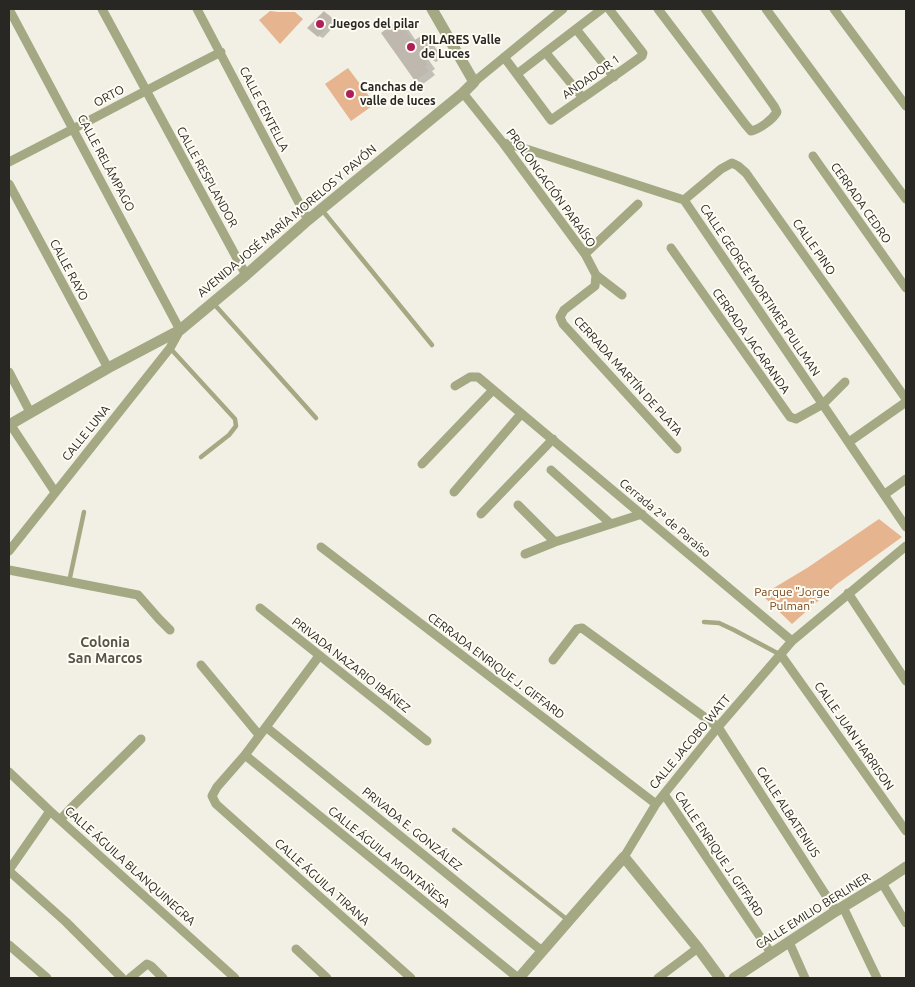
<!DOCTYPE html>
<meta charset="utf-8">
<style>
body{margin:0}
#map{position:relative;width:915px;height:987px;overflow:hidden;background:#f2efe4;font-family:Ubuntu,sans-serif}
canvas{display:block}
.frame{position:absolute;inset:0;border:10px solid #282723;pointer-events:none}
</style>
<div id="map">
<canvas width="915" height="987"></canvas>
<div class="frame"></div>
</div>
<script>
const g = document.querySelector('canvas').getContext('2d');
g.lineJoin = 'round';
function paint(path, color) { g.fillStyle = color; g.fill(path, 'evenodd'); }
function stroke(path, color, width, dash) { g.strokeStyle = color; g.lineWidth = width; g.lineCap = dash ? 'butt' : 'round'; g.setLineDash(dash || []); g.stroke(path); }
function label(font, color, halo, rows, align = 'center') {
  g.font = font + ' Ubuntu,sans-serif'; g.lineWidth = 4; g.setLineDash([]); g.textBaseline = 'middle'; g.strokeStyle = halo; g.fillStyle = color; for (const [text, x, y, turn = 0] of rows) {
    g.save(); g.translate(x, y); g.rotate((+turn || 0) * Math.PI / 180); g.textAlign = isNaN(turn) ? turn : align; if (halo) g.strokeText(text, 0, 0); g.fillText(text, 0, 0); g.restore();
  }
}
const green = new Path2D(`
 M270 11 278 12H295L303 19 280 44 259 20Z
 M348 68 375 104 351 121 325 84Z
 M879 519 902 537 837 584 792 624 762 595 807 568Z`);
const shadow = new Path2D(`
 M324 12 329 15 337 23 323 38 319 36Z
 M398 22 406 26 416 41 423 36 430 40 442 57 436 62 426 56 435 69 432 71 435 75 423 84 416 80Z`);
const building = new Path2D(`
 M324 11 333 20 318 37 307 28Z
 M398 20 413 41 423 35 436 53 428 59 423 52 421 54 428 65 425 66 429 71 415 81 381 33Z`);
const service = new Path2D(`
 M322 210 432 345
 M214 304 316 418
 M170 348 235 419 236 426 229 435 201 457
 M69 582 84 512
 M704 622 719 623 734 630 781 655
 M454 830 569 921`);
const minor = new Path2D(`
 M102 9 246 275
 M197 9 308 220
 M658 9 745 124 751 131C760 129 772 120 777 112L774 106 705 9
 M766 9 906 199
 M834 9 906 106
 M576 29 614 77
 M546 53 583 98
 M504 57 551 120C581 99 612 78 642 56L643 53 609 9
 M517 74 602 9
 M474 82 563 9
 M463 93 503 143 585 254 596 275 622 295
 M503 143 520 147 684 200 906 527
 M813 156 906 288
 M9 162C80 126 150 88 221 52
 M9 184 108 368
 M684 200 721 169 732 163 738 166 746 173 906 399
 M671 248 790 417 796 419 823 404 845 382
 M585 254 638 204
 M596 275 595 286 564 310 560 317 563 324 677 449
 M9 372 30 412
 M455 386 470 377H478L792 641
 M10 424 55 492
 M849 442 906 402
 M422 464 493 390
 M551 470 611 524
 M454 492 521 414
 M885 494 906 479
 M518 505 555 542
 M481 514 553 439
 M321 547 656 804
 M9 551 170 348 180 330 9 9
 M525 554 555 542 642 514
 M9 570 138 595 159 619 170 630
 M848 593 906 681
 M260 608 427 741
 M781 655 906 831
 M319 656 245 755 217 787 212 796 216 804 411 978
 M553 660 577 629 582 628 718 727 836 911
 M201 665 259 735
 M266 727 542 951
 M245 755 518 978
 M9 772 50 811 235 978
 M664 794 771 953
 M60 820 71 808 141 739
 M624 857 656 804 664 794 718 727 792 641 906 546
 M9 870 50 811
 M9 871 66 922 122 978
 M882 883 906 923
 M843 907 877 978
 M789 942 805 978
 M9 945 47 978
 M296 949 327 978
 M130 978 147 964 151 966 163 978
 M658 978 698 948`);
const tertiary = new Path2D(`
 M9 425 108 368 180 330 246 275 308 220 463 93 474 82 432 9
 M519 978 624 857 698 948 720 978
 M734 978 836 911 882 883 906 867`);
const markers = [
 [320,24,5,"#af2058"],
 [411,47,5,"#af2058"],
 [350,94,5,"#af2058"]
];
const poiNames = [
 ["Juegos del pilar",330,24],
 ["PILARES Valle",421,40],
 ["de Luces",421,54],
 ["Canchas de",360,87],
 ["valle de luces",360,101]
];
const streetNames = [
 ["ANDADOR 1",591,77,-35],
 ["ORTO",109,96,-28],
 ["CALLE CENTELLA",264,109,63],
 ["CALLE RELÁMPAGO",106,163,62],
 ["CALLE RESPLANDOR",207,177,61],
 ["PROLONGACIÓN PARAÍSO",551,188,54],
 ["CERRADA CEDRO",861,203,55],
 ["AVENIDA JOSÉ MARÍA MORELOS Y PAVÓN",287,221,-40],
 ["CALLE PINO",814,247,55],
 ["CALLE RAYO",69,270,62],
 ["CALLE GEORGE MORTIMER PULLMAN",760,290,56],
 ["CERRADA JACARANDA",751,341,55],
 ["CERRADA MARTÍN DE PLATA",628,376,48],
 ["CALLE LUNA",86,433,-51],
 ["Cerrada 2ª de Paraíso",665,518,40],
 ["PRIVADA NAZARIO IBÁÑEZ",351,665,38],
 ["CERRADA ENRIQUE J. GIFFARD",496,666,37],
 ["CALLE JUAN HARRISON",854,736,55],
 ["CALLE JACOBO WATT",690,742,-50],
 ["CALLE ALBATENIUS",788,812,57],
 ["PRIVADA E. GONZÁLEZ",412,829,39],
 ["CALLE ENRIQUE J. GIFFARD",719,854,56],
 ["CALLE ÁGUILA MONTAÑESA",389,857,39],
 ["CALLE ÁGUILA BLANQUINEGRA",130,866,42],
 ["CALLE ÁGUILA TIRANA",322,882,42],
 ["CALLE EMILIO BERLINER",813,911,-32]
];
const parkNames = [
 ["Parque \"Jorge",792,592],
 ["Pulman\"",792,606]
];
const neighbourhoodNames = [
 ["Colonia",105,642],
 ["San Marcos",105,658]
];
paint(green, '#e6b590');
paint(shadow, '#0003');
paint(building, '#bfb8af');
stroke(service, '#a4a883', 4.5);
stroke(minor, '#a4a883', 9);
stroke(tertiary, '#a4a883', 11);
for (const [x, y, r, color] of markers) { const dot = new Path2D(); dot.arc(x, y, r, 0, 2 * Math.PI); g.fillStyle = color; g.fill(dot); stroke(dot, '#fefcf3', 2); }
label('bold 12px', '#282723', '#fefcf3', poiNames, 'left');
label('12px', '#282723', '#fefcf3', streetNames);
label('12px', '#78471d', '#fefcf3', parkNames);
label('bold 14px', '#56544a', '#fefcf3', neighbourhoodNames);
</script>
